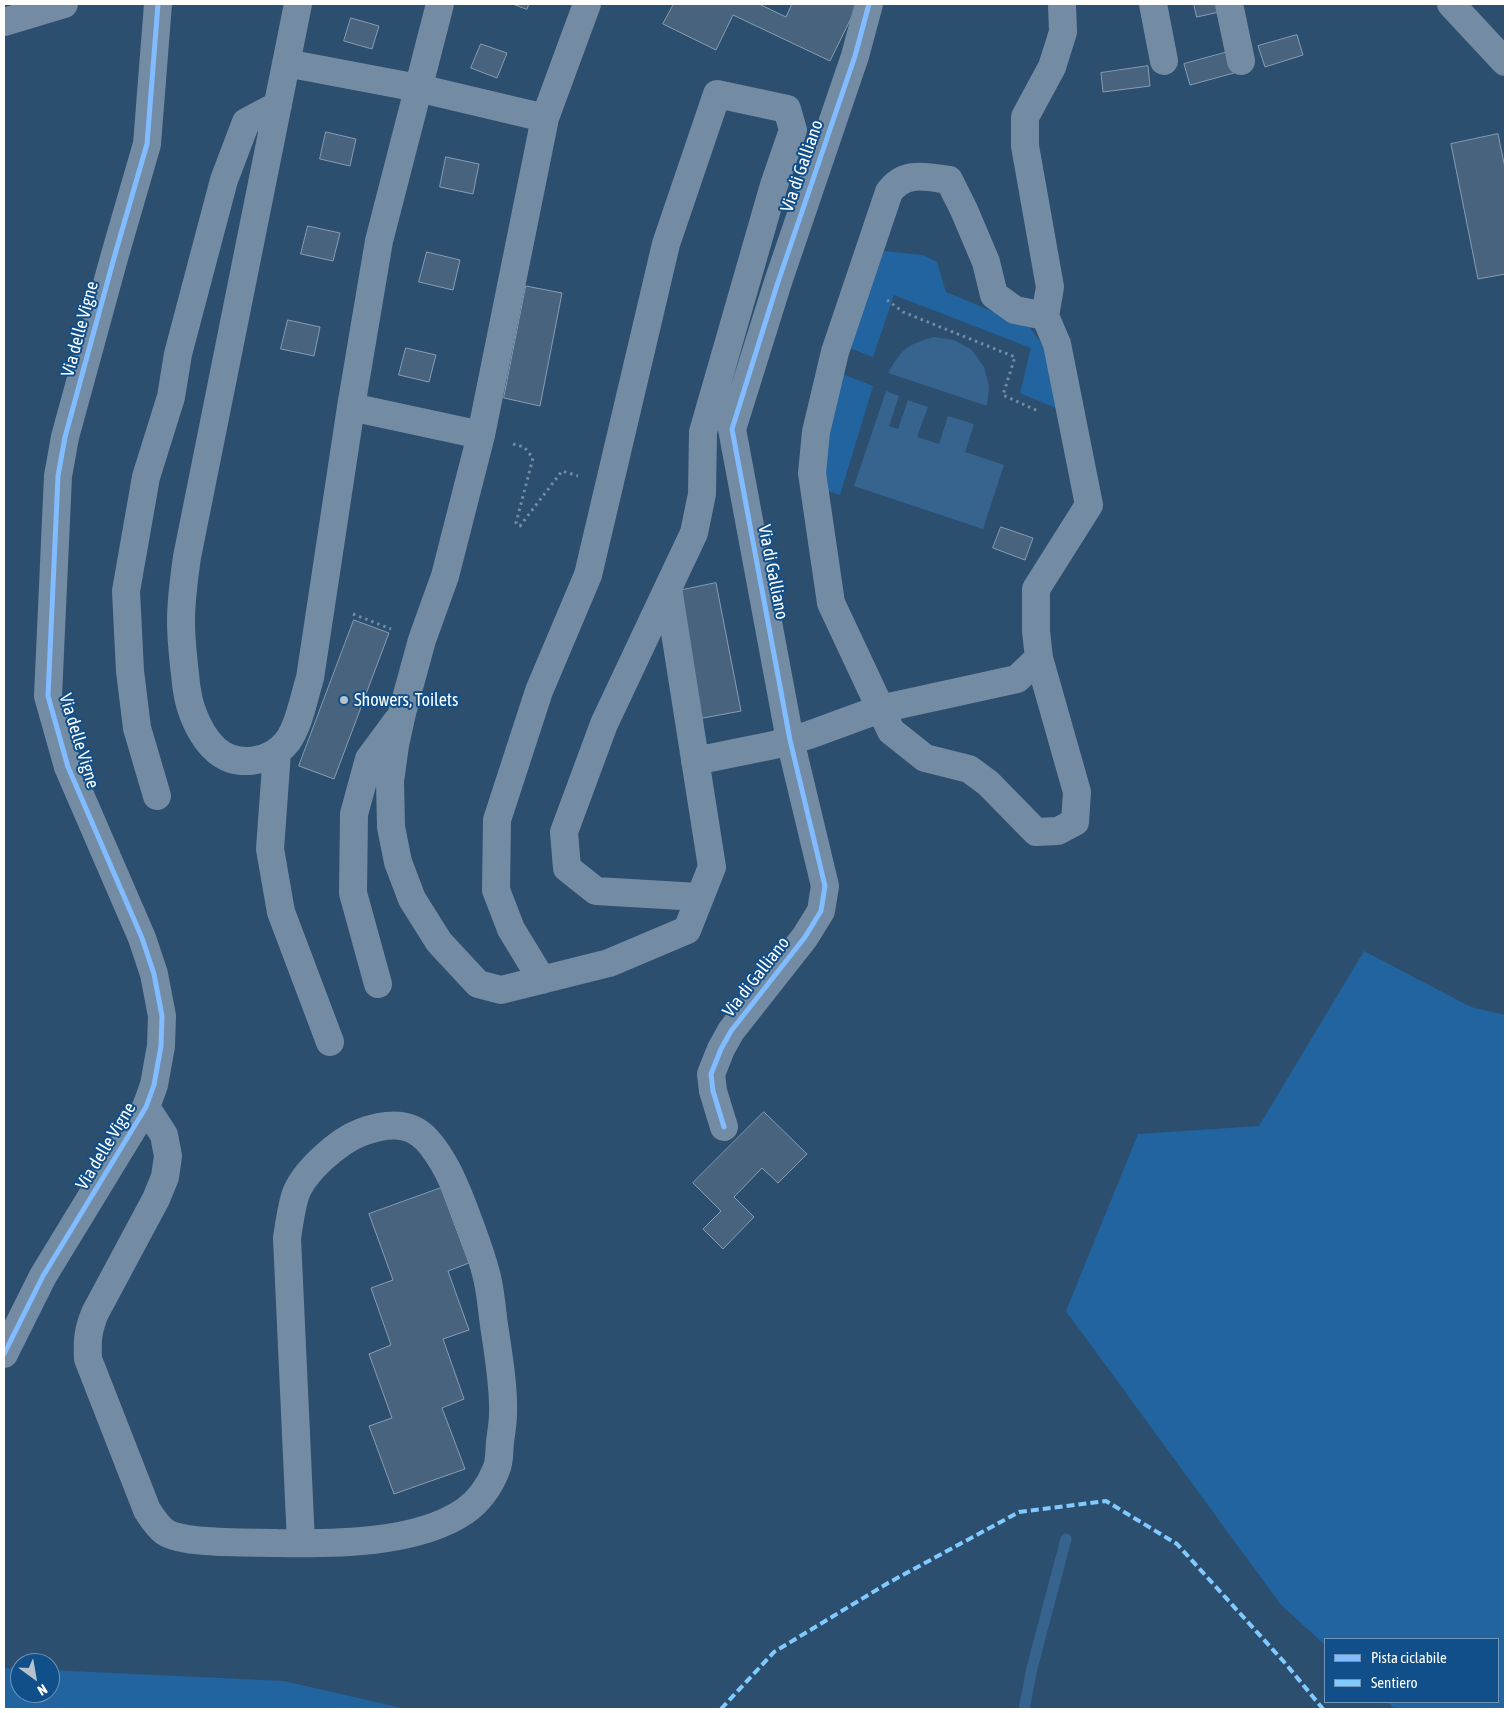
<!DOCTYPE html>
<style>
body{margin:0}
#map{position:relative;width:1509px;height:1713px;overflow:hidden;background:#2c4e6f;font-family:"Asap Condensed",sans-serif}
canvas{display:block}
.frame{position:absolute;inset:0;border:5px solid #fff;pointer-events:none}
.legend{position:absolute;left:1324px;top:1638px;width:175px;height:65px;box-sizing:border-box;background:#114f8a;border:1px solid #7095b9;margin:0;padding:6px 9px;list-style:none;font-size:15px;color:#fff}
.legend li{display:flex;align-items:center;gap:10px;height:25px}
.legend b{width:25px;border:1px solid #7095b9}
.north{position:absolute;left:10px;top:1653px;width:50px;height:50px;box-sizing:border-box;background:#114f8a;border:1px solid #7095b9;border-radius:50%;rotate:148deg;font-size:14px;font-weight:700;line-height:20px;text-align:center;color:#fff}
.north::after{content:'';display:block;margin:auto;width:18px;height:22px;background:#b5c1cd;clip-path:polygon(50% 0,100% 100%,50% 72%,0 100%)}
</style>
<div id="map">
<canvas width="1509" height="1713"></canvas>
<div class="frame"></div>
<ul class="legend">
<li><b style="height:6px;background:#80bcff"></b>Pista ciclabile</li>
<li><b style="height:6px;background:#80caff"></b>Sentiero</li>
</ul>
<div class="north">N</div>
</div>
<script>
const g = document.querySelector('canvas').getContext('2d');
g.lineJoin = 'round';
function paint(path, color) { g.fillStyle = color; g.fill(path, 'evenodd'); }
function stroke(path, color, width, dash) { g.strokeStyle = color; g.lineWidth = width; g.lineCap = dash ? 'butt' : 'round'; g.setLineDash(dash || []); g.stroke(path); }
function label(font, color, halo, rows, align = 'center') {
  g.font = font + ' "Asap Condensed",sans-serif'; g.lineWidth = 4; g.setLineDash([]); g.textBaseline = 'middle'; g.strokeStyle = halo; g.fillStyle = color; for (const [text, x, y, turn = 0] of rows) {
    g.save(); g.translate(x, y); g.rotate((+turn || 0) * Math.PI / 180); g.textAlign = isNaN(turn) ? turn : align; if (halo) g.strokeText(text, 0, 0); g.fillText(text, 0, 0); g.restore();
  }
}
const green = new Path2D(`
 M884 251 923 255 937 262 946 292 1030 327 1046 351 1058 409 1020 393 1031 348 894 295 873 357 850 348Z
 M842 374 873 386 840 495 828 491 821 471Z
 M1364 951 1471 1007 1505 1015V1709H1395L1387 1702H1498V1639H1325V1645L1281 1605 1066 1311 1138 1134 1259 1126Z
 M4 1668 20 1669V1693H50V1670L284 1681 406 1709H4Z`);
const water = new Path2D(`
 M934 337 954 340 972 350 984 367 989 386 987 406 888 373C902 349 906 345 934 337Z
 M886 391 899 396 889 426 898 429 908 400 928 407 917 437 939 444 948 416 974 424 965 452 1004 465 983 529 854 486Z`);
const stream = new Path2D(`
 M1024 1709 1032 1668 1066 1539`);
const building = new Path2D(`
 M513 4H529L527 9Z
 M674 4H759L786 17 792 4H858L830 61 733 15 716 50 663 24Z
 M1194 4H1218L1219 12 1197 17Z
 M351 18 379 26 372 49 344 41Z
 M1297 35 1303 55 1265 67 1258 46Z
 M481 44 507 53 497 78 471 68Z
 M1228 52 1234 73 1190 85 1184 64Z
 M1148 66 1150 86 1103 92 1101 73Z
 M326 132 356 139 350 166 320 159Z
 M1498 134 1505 168V274L1478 279 1451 144Z
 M446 157 479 164 473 194 440 187Z
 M308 226 340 233 333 261 301 254Z
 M427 252 460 260 453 290 419 282Z
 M526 286 562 293 540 406 504 398Z
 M288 320 320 327 314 356 281 349Z
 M406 348 436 355 429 382 399 375Z
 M1001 527 1033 538 1025 560 993 548Z
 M716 583 741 711 698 719 673 592Z
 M354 620 389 633 334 779 299 766Z
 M764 1112 807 1154 778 1183 762 1168 734 1197 754 1217 723 1249 703 1229 721 1211 693 1183Z
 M441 1188 469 1263 448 1271 469 1330 443 1339 464 1399 442 1408 465 1469 394 1494 369 1426 392 1418 369 1354 391 1345 371 1288 393 1280 369 1214Z`);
const path = new Path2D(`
 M887 300 903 312 1015 357 1003 395 1038 411
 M513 444 524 447 533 458 516 523 520 526 562 471 578 476
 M353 614 391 629`);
const minor = new Path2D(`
 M298 4 187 557C184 578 181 600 181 621 181 639 183 657 185 674 186 686 188 700 192 711 197 725 205 740 216 750 237 768 270 763 287 742 299 726 304 697 310 678L351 407 481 435
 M1153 4 1164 61
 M1229 4 1241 61
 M1451 4 1505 62
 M4 22 64 4
 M286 63 418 88 545 118
 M1045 316 1050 287 1025 146V117L1052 67 1063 32 1062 4
 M351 407 379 241 440 4
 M668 588 604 724 564 832 567 868 596 891 699 897
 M277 752 270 849 281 912 330 1042
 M695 761 774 745 809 735 880 709 1017 679 1039 658 1036 631V589L1089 505 1057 344 1045 316 1015 310 994 295 986 262 964 210 949 180C926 177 905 170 889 192L835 352 816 432 812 473 831 603 891 731 925 758 969 769 988 783 1036 832 1058 831 1075 822 1077 792 1039 658
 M157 796 137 728 130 671 126 591 146 477 171 397 178 354 224 180 246 122 278 105
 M542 980 511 929 496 890 497 820 539 691 588 575 666 244 717 94 787 109 793 130 774 185 703 432 702 494 694 533 668 588 712 867 687 930 609 963 501 990 478 984 439 942 412 899 398 862 391 827 390 781 395 745 402 713 422 640 445 576 481 435 545 118 587 4
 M378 984 353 893 354 814 369 759 397 721
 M146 1107 164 1135 168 1156 165 1177 156 1199 95 1313C88 1330 87 1340 88 1359L147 1510C152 1518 158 1527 165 1532 185 1545 252 1542 277 1543 334 1544 417 1544 465 1511 479 1501 490 1485 496 1470 500 1462 499 1451 500 1442 501 1433 503 1423 503 1414 504 1386 498 1352 494 1325 492 1311 491 1296 488 1282 483 1257 472 1231 463 1206 454 1183 444 1159 427 1140 409 1120 384 1124 362 1132 338 1141 303 1172 295 1196 291 1210 289 1224 287 1238L301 1543
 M724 1127 713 1091 711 1074 721 1049 731 1031 805 937 821 911 825 886 790 740 732 429 778 282 855 56 869 4
 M4 1354 43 1276 146 1107 154 1085 161 1046 162 1016 154 974 142 938 68 767 48 696 58 476 65 437 114 258 147 144 158 4`);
const quiet = new Path2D(`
 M721 1709 774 1652 888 1583 1019 1512 1106 1501 1177 1544 1285 1663 1323 1709`);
const cycleway = new Path2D(`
 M724 1127 713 1091 711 1074 721 1049 731 1031 805 937 821 911 825 886 790 740 732 429 778 282 855 56 869 4
 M4 1354 43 1276 146 1107 154 1085 161 1046 162 1016 154 974 142 938 68 767 48 696 58 476 65 437 114 258 147 144 158 4`);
const markers = [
 [344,700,5,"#b5c1cd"]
];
const streetNames = [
 ["Via di Galliano",802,166,-71],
 ["Via delle Vigne",80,329,-75],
 ["Via di Galliano",773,572,79],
 ["Via delle Vigne",79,741,73],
 ["Via di Galliano",756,977,-52],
 ["Via delle Vigne",106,1146,-59]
];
const poiNames = [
 ["Showers, Toilets",354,700]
];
paint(green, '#2264a0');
paint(water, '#37648f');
stroke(stream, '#37648f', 11);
paint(building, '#48637d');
stroke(building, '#879db2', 1);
stroke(path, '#738ca4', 3, [2.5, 4]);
stroke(minor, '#738ca4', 28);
stroke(quiet, '#80caff', 4, [8, 4]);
stroke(cycleway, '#80bcff', 5);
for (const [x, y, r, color] of markers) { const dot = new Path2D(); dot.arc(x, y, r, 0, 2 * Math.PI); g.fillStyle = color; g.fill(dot); stroke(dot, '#114f8a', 2); }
label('18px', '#fff', '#114f8a', streetNames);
label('18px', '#fff', '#114f8a', poiNames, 'left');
</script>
